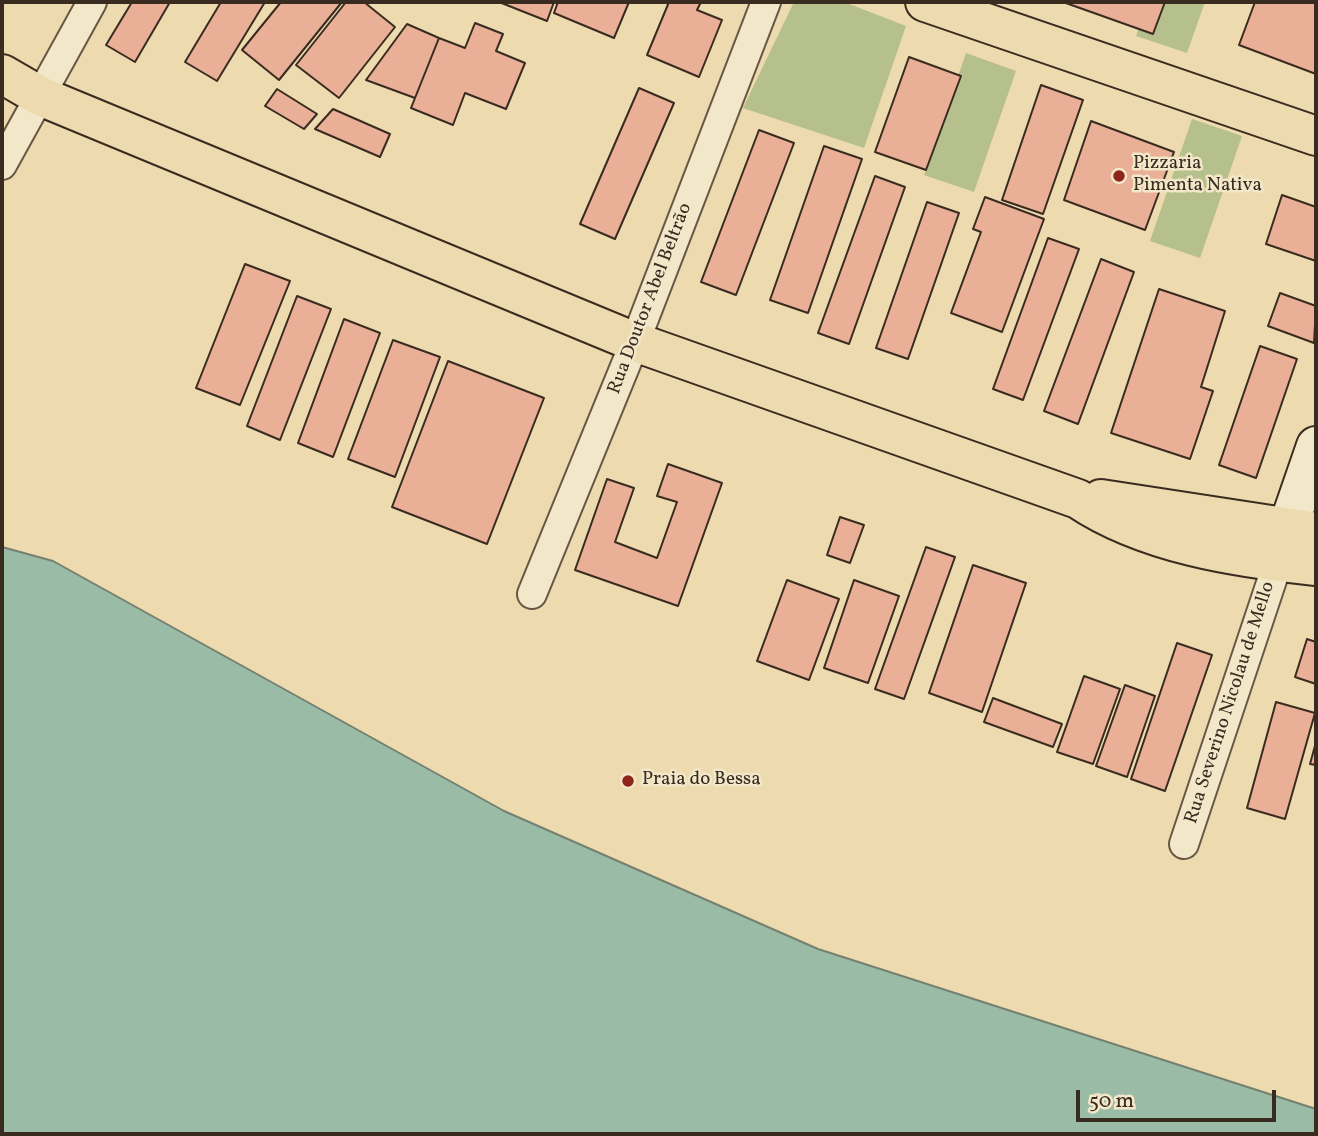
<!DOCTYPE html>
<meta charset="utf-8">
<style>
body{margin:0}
#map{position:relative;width:1318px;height:1136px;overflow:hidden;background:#eddaae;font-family:Vollkorn,serif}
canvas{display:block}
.frame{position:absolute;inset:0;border:4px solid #3a2b20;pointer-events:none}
.scale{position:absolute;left:1076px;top:1090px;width:200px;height:32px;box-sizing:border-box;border:4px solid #3a2b20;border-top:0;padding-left:9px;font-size:21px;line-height:24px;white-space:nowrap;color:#3a2b20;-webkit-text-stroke:5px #f3e7ca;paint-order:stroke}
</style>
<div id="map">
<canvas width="1318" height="1136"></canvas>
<div class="frame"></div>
<div class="scale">50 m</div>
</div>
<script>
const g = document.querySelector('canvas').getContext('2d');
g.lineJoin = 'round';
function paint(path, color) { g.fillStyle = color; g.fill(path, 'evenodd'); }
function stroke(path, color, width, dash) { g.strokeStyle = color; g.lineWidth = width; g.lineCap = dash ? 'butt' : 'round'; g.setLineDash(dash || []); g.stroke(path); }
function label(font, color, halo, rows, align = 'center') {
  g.font = font + ' Vollkorn,serif'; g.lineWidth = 5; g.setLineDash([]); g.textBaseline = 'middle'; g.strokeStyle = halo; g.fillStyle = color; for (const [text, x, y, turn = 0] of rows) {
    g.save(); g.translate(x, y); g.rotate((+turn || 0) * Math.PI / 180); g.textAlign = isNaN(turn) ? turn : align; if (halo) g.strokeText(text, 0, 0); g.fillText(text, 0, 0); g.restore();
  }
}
const green = new Path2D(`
 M794 2H844L906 26 864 148 743 108Z
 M1148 2H1205L1187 53 1136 36Z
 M966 53 1016 71 974 192 924 175Z
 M1192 119 1242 136 1200 258 1150 241Z`);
const water = new Path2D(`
 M2 547 53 561 504 811 818 949 1316 1109V1134H2Z`);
const building = new Path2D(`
 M132 2H170L135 62 106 45Z
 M221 2H265L217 81 185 62Z
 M281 2H342L279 80 242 50Z
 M346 2H364L395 27 339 98 296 65Z
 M499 2H554L547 21Z
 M558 2H629L614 38 554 13Z
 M669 2H701L697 10 722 20 699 77 647 55Z
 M1063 2H1165L1153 34Z
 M1255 2H1316V74L1239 45Z
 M475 23 503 34 496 51 525 63 506 109 465 93 453 125 411 108 439 38 465 48Z
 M407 24 439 38 415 98 366 80Z
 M909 57 961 76 926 170 875 152Z
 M1041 85 1083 100 1043 214 1002 200Z
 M639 88 674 103 615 239 580 224Z
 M277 89 317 114 304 129 265 106Z
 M333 109 390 134 380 157 315 129Z
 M1091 121 1174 152 1145 230 1064 200Z
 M759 130 794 143 736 295 701 282Z
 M824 146 862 159 808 313 770 300Z
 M875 176 905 187 849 344 818 333Z
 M1282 195 1316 207V261L1266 244Z
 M985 197 1044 219 1002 332 951 313 981 232 973 229Z
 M927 202 959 213 908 359 876 348Z
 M1048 238 1079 249 1023 400 993 389Z
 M1101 259 1134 272 1078 424 1044 411Z
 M245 264 290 281 240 405 196 388Z
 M1159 289 1225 311 1201 387 1213 391 1190 459 1111 433Z
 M1280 293 1316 306 1314 343 1268 326Z
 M297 296 331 309 280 440 247 426Z
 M344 319 380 333 333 457 298 443Z
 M393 340 440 357 395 477 348 459Z
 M1260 346 1297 359 1256 478 1219 465Z
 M448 361 544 398 487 544 392 507Z
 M668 464 722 483 678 606 575 570 607 479 634 488 615 542 657 558 677 502 657 496Z
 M840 517 864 525 850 563 827 555Z
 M926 547 955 557 904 699 875 689Z
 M973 565 1026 583 982 712 929 693Z
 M787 580 839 599 809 680 757 661Z
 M854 580 899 596 868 683 824 668Z
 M1307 639 1316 642V684L1295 677Z
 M1177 643 1212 655 1165 791 1131 779Z
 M1084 676 1120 689 1093 764 1057 752Z
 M1125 685 1155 696 1127 777 1096 766Z
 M993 698 1062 724 1053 747 984 722Z
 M1276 702 1315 713 1285 819 1247 808Z
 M1316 742V765L1310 764Z`);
const minor = new Path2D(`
 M2 165 92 2
 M532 594 635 342 766 2
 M1184 844 1278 562`);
const secondary = new Path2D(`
 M1288 527 1316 446`);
const primary = new Path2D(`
 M925 2 1316 136
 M2 74 40 96 635 342 1078 499C1145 544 1237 558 1316 566
 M1101 499 1316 532`);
const markers = [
 [1119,176,7,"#8f2418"],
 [628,781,7,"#8f2418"]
];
const poiNames = [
 ["Pizzaria",1133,165],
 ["Pimenta Nativa",1133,187],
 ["Praia do Bessa",642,781]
];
const streetNames = [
 ["Rua Doutor Abel Beltrão",651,299,-69],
 ["Rua Severino Nicolau de Mello",1231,703,-72]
];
paint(green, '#b5c08c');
paint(water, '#9abba6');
stroke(water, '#748170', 2);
paint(building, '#e9b097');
stroke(building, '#3a2b20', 2);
stroke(minor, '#675744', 32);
stroke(secondary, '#3a2b20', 42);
stroke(primary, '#3a2b20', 42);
stroke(minor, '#f3e7ca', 28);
stroke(secondary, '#f3e7ca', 38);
stroke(primary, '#eddaae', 38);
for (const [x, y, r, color] of markers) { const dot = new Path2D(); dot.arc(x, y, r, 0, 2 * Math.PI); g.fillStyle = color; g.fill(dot); stroke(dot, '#f3e7ca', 2.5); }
label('19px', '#3a2b20', '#f3e7ca', poiNames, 'left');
label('19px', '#3a2b20', '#f3e7ca', streetNames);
</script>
